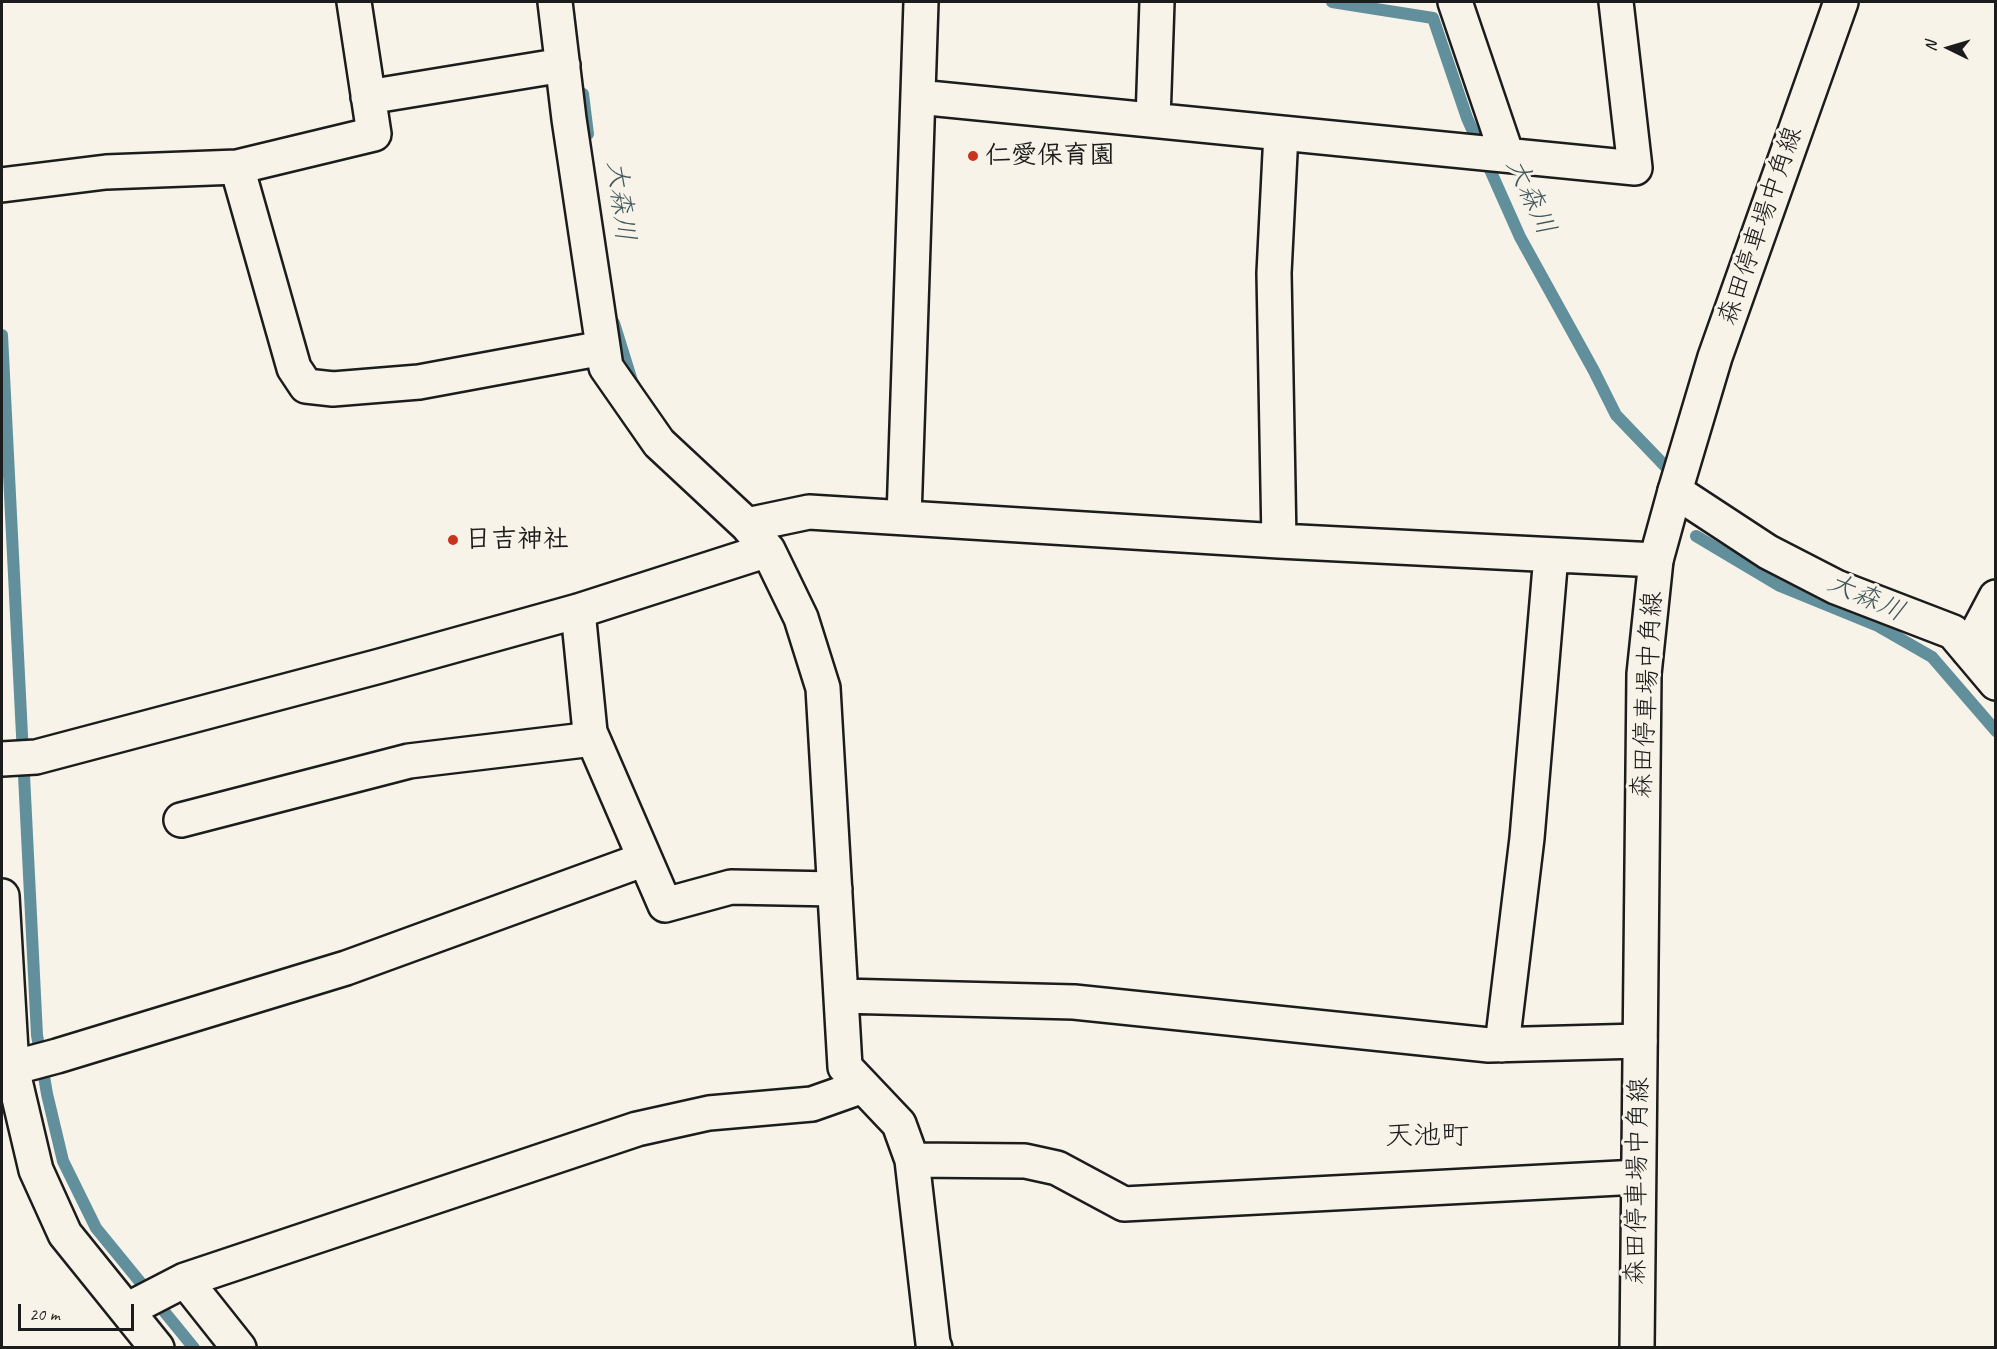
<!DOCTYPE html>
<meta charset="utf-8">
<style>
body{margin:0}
#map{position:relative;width:1997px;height:1349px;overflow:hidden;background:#f7f3e8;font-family:Caveat,sans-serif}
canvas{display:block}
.frame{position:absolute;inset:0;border:3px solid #1c1c1c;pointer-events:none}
.north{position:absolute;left:1919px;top:18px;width:60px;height:60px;-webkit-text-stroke:4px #f7f3e8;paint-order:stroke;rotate:275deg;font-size:16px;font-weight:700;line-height:24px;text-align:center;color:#1c1c1c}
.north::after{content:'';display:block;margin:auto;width:21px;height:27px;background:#1c1c1c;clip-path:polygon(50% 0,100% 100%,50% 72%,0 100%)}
.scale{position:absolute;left:18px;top:1304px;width:116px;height:27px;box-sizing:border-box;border:3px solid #1c1c1c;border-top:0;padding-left:8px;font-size:18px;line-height:21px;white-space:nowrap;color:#1c1c1c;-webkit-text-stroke:4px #f7f3e8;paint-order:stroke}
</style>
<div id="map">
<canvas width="1997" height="1349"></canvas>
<div class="frame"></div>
<div class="north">N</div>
<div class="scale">20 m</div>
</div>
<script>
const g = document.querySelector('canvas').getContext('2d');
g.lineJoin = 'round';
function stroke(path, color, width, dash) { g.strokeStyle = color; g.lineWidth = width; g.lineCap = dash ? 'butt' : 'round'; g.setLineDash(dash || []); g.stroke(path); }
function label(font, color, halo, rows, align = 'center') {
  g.font = font + ' Caveat,"Klee One",sans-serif'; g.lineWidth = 6; g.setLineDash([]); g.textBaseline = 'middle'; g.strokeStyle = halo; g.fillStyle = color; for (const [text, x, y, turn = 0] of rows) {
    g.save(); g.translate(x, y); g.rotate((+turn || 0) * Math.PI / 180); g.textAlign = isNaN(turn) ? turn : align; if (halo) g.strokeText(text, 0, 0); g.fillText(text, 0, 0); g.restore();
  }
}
const stream = new Path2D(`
 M1332 2 1433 18 1467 118 1520 237 1594 371 1616 415 1665 466
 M583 94 588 134
 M614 323 632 381 635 386
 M2 335 37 1035 47 1094 63 1161 96 1228 194 1348
 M1696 536 1780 586 1878 626 1932 657 1996 731`);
const minor = new Path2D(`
 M555 2 569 119 606 367 659 443 747 525 768 550 801 618 823 688 845 1067 899 1124 912 1160 933 1343 935 1348
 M1455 2 1507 155
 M368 97 563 65
 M918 97 1635 168 1616 2
 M1153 120 1157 2
 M237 167 294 368 306 386 333 389 419 382 603 348
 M2 185 106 172 237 167 374 134 354 2
 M1675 491 1768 552 1836 587 1953 632 1996 683
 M904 518 921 2
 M747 525 809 512 1279 541 1656 560
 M1279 541 1274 273 1281 133
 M578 611 590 732 665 905 731 887 835 889
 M1988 650H1968L1996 597
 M2 759 36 757 380 666 578 611 768 550
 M181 820 409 761 593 739
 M2 896 12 1068 36 1170 65 1234 157 1348
 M841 996 1074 1002 1489 1045 1640 1041
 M1502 1045 1527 838 1551 555
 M12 1068 57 1056 346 968 645 859
 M912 1160 1025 1161 1057 1168 1124 1204 1638 1177
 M185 1280 239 1348
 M127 1310 185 1280 637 1129 709 1113 812 1104 863 1086`);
const major = new Path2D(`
 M1637 1348 1644 674 1656 560 1675 491 1715 357 1841 2`);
const markers = [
 [973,156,6,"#c8321e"],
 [453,540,6,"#c8321e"]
];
const poiNames = [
 ["仁愛保育園",985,156],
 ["日吉神社",465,540]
];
const streetNames = [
 ["森田停車場中角線",1761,226,-71],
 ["森田停車場中角線",1648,695,-87],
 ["森田停車場中角線",1638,1181,-89]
];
const waterNames = [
 ["大森川",1530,197,65],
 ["大森川",620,201,83],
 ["大森川",1866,598,24]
];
const quarterNames = [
 ["天池町",1427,1137]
];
stroke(stream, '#628f9c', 12);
stroke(minor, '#1c1c1c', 38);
stroke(major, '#1c1c1c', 38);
stroke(minor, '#f7f3e8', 33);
stroke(major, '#f7f3e8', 33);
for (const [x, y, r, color] of markers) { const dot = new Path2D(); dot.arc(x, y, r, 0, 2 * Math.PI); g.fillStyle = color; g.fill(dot); stroke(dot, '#f7f3e8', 2); }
label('bold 26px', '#1c1c1c', '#f7f3e8', poiNames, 'left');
label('26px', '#1c1c1c', '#f7f3e8', streetNames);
label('italic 27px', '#3f565c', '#f7f3e8', waterNames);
label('28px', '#1c1c1c', '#f7f3e8', quarterNames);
</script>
